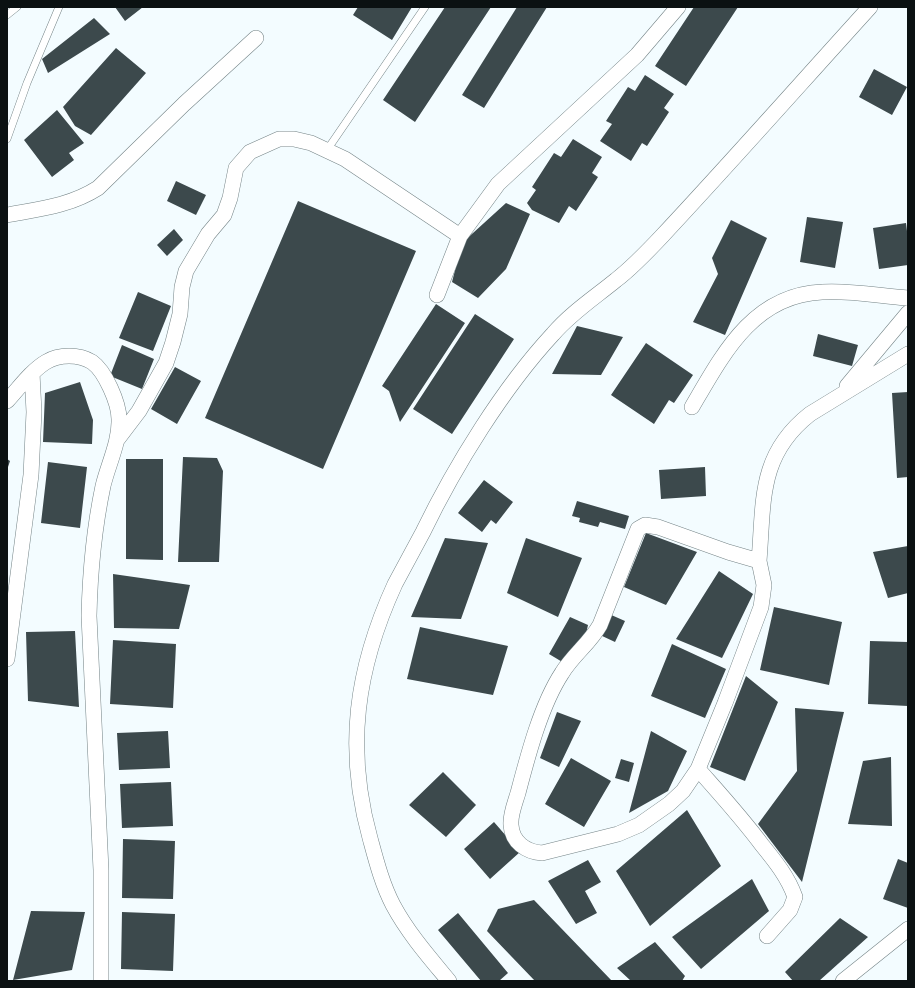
<!DOCTYPE html>
<style>
body{margin:0}
#map{position:relative;width:915px;height:988px;overflow:hidden;background:#f3fcff;font-family:"Fira Sans",sans-serif}
canvas{display:block}
.frame{position:absolute;inset:0;border:8px solid #0b1112;pointer-events:none}
</style>
<div id="map">
<canvas width="915" height="988"></canvas>
<div class="frame"></div>
</div>
<script>
const g = document.querySelector('canvas').getContext('2d');
g.lineJoin = 'round';
function paint(path, color) { g.fillStyle = color; g.fill(path, 'evenodd'); }
function stroke(path, color, width, dash) { g.strokeStyle = color; g.lineWidth = width; g.lineCap = dash ? 'butt' : 'round'; g.setLineDash(dash || []); g.stroke(path); }
const building = new Path2D(`
 M115 7H143L125 21Z
 M358 7H412L392 40 353 15Z
 M445 7H491L415 122 383 100Z
 M517 7H547L484 108 462 95Z
 M694 7H738L686 86 655 66Z
 M94 18 110 34 48 73 42 59Z
 M116 48 146 73 91 135 75 126 63 107Z
 M874 69 907 87 892 115 859 97Z
 M645 75 674 94 664 108 669 112 647 146 642 143 631 161 600 141 612 124 606 121 628 87 635 91Z
 M57 110 84 143 69 153 74 160 52 177 24 140Z
 M573 139 602 157 592 173 598 177 576 211 569 206 559 223 532 210 527 203 536 190 532 187 554 153 561 157Z
 M176 181 206 195 196 215 167 201Z
 M298 201 416 251 323 469 205 418Z
 M506 203 530 214 506 269 478 298 452 282 462 243Z
 M807 217 843 222 835 268 800 262Z
 M731 220 767 238 725 335 693 322 718 274 712 258Z
 M906 223 908 239V265L879 269 873 228Z
 M174 229 183 240 167 256 157 245Z
 M138 292 171 306 153 351 119 338Z
 M436 304 465 323 400 422 389 391 382 386Z
 M475 314 514 339 452 434 413 409Z
 M577 326 623 337 601 375 552 374Z
 M818 334 858 345 852 366 813 356Z
 M646 343 693 375 674 403 669 400 654 424 611 395Z
 M122 345 154 359 142 389 110 376Z
 M175 367 201 381 177 424 151 409Z
 M80 382 93 420 92 444 43 442 45 393Z
 M908 392V477L897 478 892 393Z
 M183 457 217 458 223 471 219 562H178Z
 M7 459 10 461 7 470Z
 M126 459H163V560L126 559Z
 M48 462 87 467 80 528 41 523Z
 M705 467 706 496 661 499 659 470Z
 M484 480 513 502 496 524 491 520 482 532 458 513Z
 M577 501 629 516 625 529 600 522 598 527 579 522 580 518 572 516Z
 M646 533 697 552 666 605 624 587Z
 M445 538 488 543 461 619 411 617Z
 M526 538 582 558 558 617 507 593Z
 M908 546V593L888 598 873 552Z
 M719 571 753 594 722 658 676 639Z
 M113 574 190 585 179 629 114 628Z
 M774 607 842 622 829 685 760 670Z
 M609 614 625 621 615 642 600 635Z
 M570 617 588 625 586 634 564 663 549 654Z
 M420 627 508 646 493 695 407 679Z
 M75 631 79 707 28 701 26 632Z
 M113 640 176 644 173 708 110 704Z
 M870 641 908 642V706L868 704Z
 M672 644 726 669 705 718 651 696Z
 M746 676 778 702 745 781 710 767Z
 M795 708 844 712 802 882 758 824 797 771Z
 M557 712 581 721 559 767 540 758Z
 M168 731 170 768 119 770 117 733Z
 M651 731 687 751 668 791 629 813Z
 M891 757 892 826 848 824 863 761Z
 M571 758 611 781 584 827 545 804Z
 M621 759 634 763 629 782 615 778Z
 M443 772 476 805 446 837 409 805Z
 M171 782 173 826 122 828 120 784Z
 M687 810 721 866 650 926 616 871Z
 M494 822 520 852 490 879 464 849Z
 M123 839 175 841 173 899 122 898Z
 M898 859 908 863V908L883 899Z
 M588 860 601 882 585 891 597 913 576 924 548 881Z
 M752 879 769 911 701 969 672 937Z
 M534 900 612 981H535L487 931 498 909Z
 M31 911 85 912 72 970 13 980Z
 M122 912 175 914 173 971 121 969Z
 M458 913 508 973 499 981H481L438 930Z
 M840 918 868 937 819 981H793L785 972Z
 M655 942 685 976 682 981H631L617 968Z`);
const service = new Path2D(`
 M7 15 17 7
 M7 139 27 83 59 7
 M327 150 425 7`);
const minor = new Path2D(`
 M7 215C39 209 70 206 98 188L184 104 256 38
 M437 295 460 236 498 184 637 55 678 7
 M847 386 908 313
 M7 401C19 388 31 371 46 362 59 354 79 354 92 362 105 371 119 403 119 419 120 441 108 465 103 486 94 529 90 572 89 616L101 870V981
 M692 407C723 354 753 295 822 292 850 290 880 296 908 298
 M117 440 139 411 166 363 173 342 180 314 182 287 186 271 208 234 224 215 230 198 236 168 250 152 279 139H294L311 143 345 159 460 236
 M759 561 764 585 761 607 725 703 698 769 683 791 669 804 639 825 618 834 542 853C526 852 512 842 511 825 510 815 515 803 518 793 528 755 541 705 562 673 573 655 590 643 600 625L638 529 645 525 658 527 728 552 759 561C764 501 758 455 810 414L908 354
 M7 659 31 475 34 412 32 373
 M698 769C720 794 742 818 762 845 775 861 788 877 795 897L790 910 767 936
 M449 981C429 957 408 933 393 905 382 884 376 860 370 838 345 748 356 669 395 584 404 567 414 549 423 532 455 466 503 388 553 334 571 313 594 298 616 280 633 267 648 251 663 235 733 160 801 83 870 7
 M843 981 908 929`);
paint(building, '#3c494c');
stroke(service, '#748386', 8);
stroke(minor, '#748386', 16);
stroke(service, '#fff', 7);
stroke(minor, '#fff', 15);
</script>
